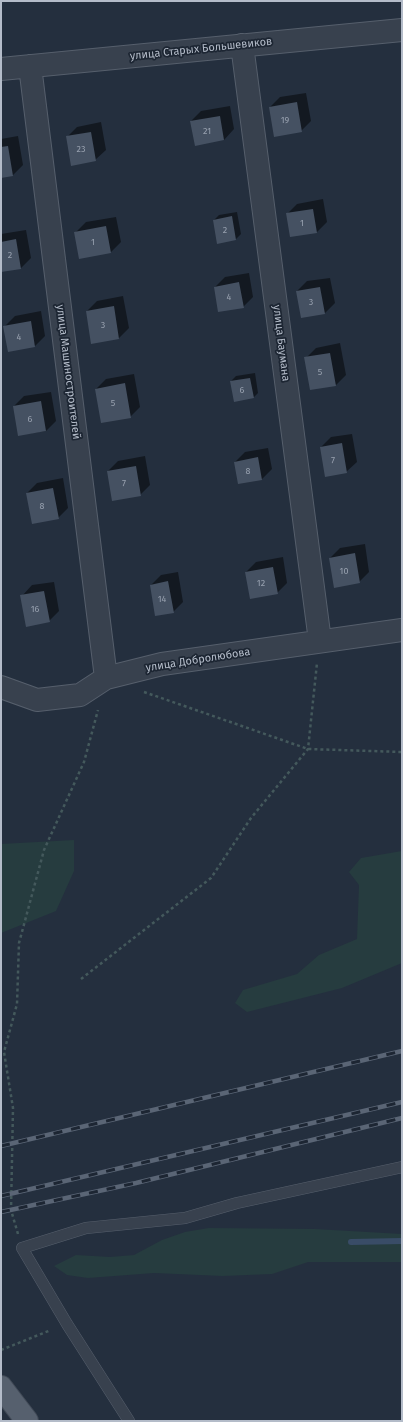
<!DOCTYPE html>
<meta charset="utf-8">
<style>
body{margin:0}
#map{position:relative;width:403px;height:1422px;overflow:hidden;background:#242f3e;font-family:"Fira Sans",sans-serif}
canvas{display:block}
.frame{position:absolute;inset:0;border:2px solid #b4bcc9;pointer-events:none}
</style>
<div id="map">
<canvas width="403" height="1422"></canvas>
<div class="frame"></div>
</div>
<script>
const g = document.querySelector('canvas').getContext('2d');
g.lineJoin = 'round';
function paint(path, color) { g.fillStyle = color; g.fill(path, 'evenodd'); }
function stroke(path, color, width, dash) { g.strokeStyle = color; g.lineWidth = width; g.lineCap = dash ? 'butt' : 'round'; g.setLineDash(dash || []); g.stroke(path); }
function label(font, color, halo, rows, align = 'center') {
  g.font = font + ' "Fira Sans",sans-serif'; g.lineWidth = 3.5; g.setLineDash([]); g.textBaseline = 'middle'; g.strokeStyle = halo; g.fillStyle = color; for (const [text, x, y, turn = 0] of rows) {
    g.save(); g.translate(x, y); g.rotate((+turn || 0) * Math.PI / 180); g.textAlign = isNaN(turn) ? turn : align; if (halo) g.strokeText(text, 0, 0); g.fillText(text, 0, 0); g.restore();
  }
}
const green = new Path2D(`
 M74 840V871L56 911 1 933V844Z
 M402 851V963L342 988 247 1012 235 1003 243 990 297 974 319 955 357 939 359 885 349 872 361 858Z
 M209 1228 315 1229 402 1234V1262H308L272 1274 223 1276 154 1273 88 1278 67 1275 54 1266 76 1255 110 1257 134 1255 162 1240 185 1232Z`);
const shadow = new Path2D(`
 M306 93 311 121 301 131 270 107 280 97Z
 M230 106 234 129 224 140 191 121 201 111Z
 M101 122 106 150 95 160 67 137 77 127Z
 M18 136 23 165 13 175 1 177V139Z
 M323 199 327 222 317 232 291 236 287 214 297 204Z
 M237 212 241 234 236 239 218 243 214 220 219 215Z
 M116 217 121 242 111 252 76 232 86 222Z
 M26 230 31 258 21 268 1 271V234Z
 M249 273 253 297 243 307 215 287 225 277Z
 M330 278 335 303 325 313 297 291 307 281Z
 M123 296 129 328 119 338 92 342 87 311 97 301Z
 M41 311 45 336 35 346 5 326 15 316Z
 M340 343 346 375 336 385 306 358 316 348Z
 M255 373 258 393 253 398 231 381 236 376Z
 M134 374 140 407 130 417 96 389 106 379Z
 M51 392 56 421 46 431 19 435 14 406 24 396Z
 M352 434 357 462 346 472 321 447 331 437Z
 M268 448 272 469 262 479 239 483 235 462 245 452Z
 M145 456 150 485 140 495 108 471 118 461Z
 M63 478 68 508 58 518 27 493 37 483Z
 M365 544 369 572 359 582 330 558 340 548Z
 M283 557 287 583 277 593 246 572 256 562Z
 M178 572 183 602 173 612 151 585 161 575Z
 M54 582 59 611 49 621 22 596 32 585Z`);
const stream = new Path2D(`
 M351 1242 402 1241`);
const building = new Path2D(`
 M297 102 302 132 274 137 269 107Z
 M220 116 224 140 195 146 190 121Z
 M91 132 96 161 71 166 66 136Z
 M8 146 13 176 1 178V147Z
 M313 209 317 233 290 237 286 213Z
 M232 216 236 240 217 244 213 220Z
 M106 226 111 253 79 259 74 232Z
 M16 239 21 269 1 272V242Z
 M239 282 244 308 218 312 214 287Z
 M320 287 325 314 301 318 296 291Z
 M114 306 119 339 91 344 86 311Z
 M31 321 35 347 8 352 3 326Z
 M330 353 336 386 310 390 304 357Z
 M250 378 254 398 234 402 230 381Z
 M125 383 131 418 101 423 95 389Z
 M41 401 46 431 18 436 13 406Z
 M342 443 347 473 325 477 320 447Z
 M258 457 262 480 238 484 234 462Z
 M136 466 141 496 112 501 107 471Z
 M53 488 59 519 32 524 26 493Z
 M355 553 360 583 334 588 329 558Z
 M273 567 278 594 250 599 245 572Z
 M168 581 174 613 155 616 150 585Z
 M44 591 50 622 26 627 20 595Z`);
const path = new Path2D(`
 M144 692 308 749 402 752
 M81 979 211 878 251 818 308 749 317 663
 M18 1234 11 1210 13 1108 4 1052 17 1004 19 943 44 850 84 762 98 710
 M1 1350 51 1330`);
const lane = new Path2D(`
 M129 1421 67 1324 22 1248 86 1228 185 1218 237 1203 402 1167`);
const street = new Path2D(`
 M242 45 320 641
 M30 66 106 678
 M1 69 402 30
 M1 687 37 700 80 695 106 678 162 664 402 630`);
const primary = new Path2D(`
 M1 1387 27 1421`);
const rail = new Path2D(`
 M1 1146 402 1051
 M1 1196 402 1102
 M1 1212 136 1183 402 1118`);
const numberNames = [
 ["19",285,120],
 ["21",207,131],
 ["23",81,149],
 ["1",302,223],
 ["2",225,230],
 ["1",93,242],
 ["2",10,255],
 ["4",229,297],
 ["3",311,302],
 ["3",103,325],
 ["4",19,337],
 ["5",320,372],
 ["6",242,390],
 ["5",113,403],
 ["6",30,419],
 ["7",333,460],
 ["8",248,471],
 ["7",124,483],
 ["8",42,506],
 ["10",344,571],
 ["12",261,583],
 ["14",162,599],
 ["16",35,609]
];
const streetNames = [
 ["улица Старых Большевиков",201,49,-6],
 ["улица Баумана",281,343,83],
 ["улица Машиностроителей",68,372,83],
 ["улица Добролюбова",198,660,-9]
];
paint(green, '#263c3f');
paint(shadow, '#0007');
stroke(stream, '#394c67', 6);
paint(building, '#455162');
stroke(lane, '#565f6c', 12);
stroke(street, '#565f6c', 24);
stroke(primary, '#414a57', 24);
stroke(path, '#44595c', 2.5, [3, 3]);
stroke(lane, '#38414e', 11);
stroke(street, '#38414e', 22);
stroke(primary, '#56606e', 22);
stroke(rail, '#5a6575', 4.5);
stroke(rail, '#1d2633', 3, [9]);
label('9px', '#98a1af', null, numberNames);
label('11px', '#b4bcc9', '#1d2633', streetNames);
</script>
